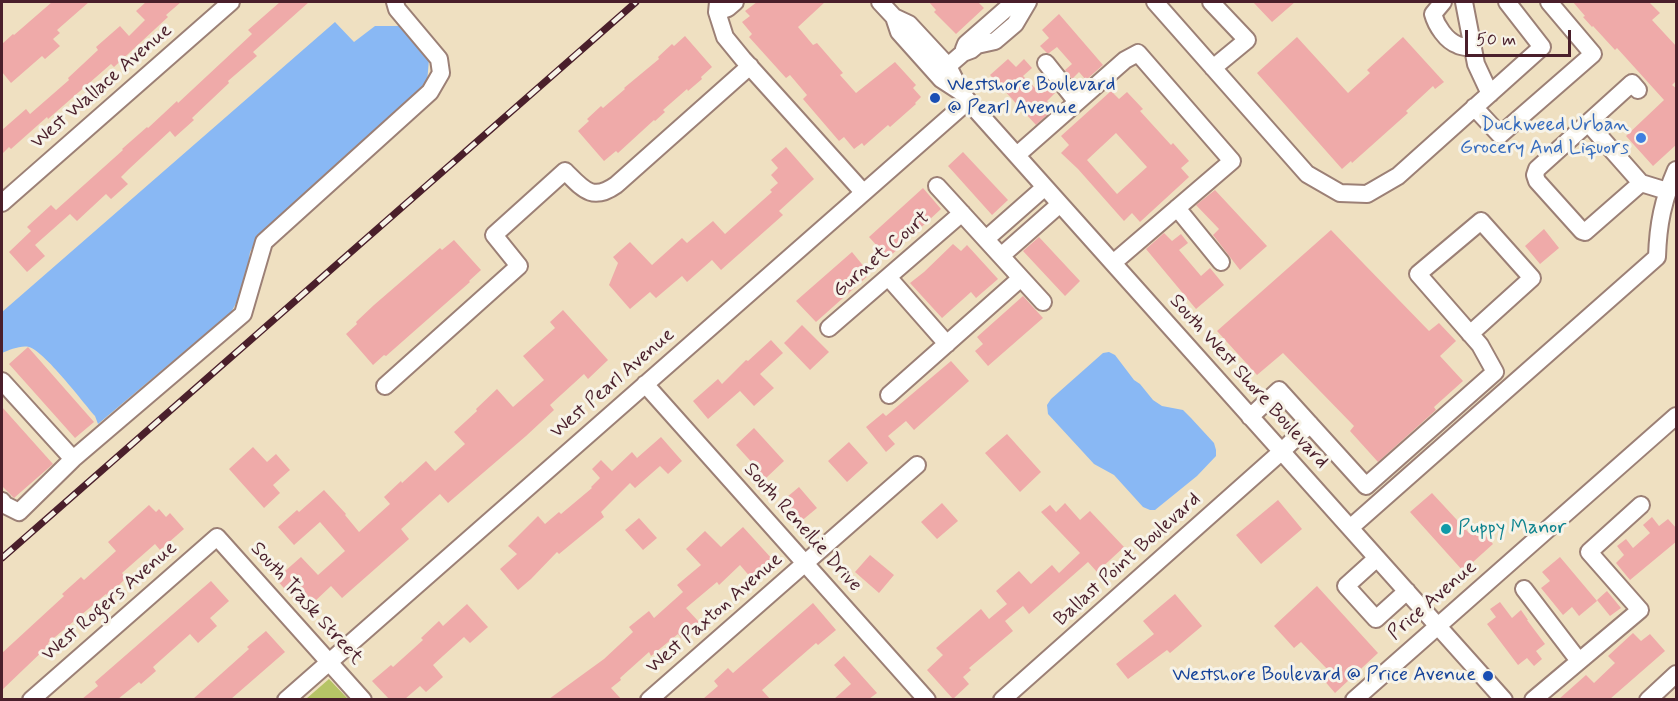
<!DOCTYPE html>
<style>
body{margin:0}
#map{position:relative;width:1678px;height:701px;overflow:hidden;background:#efe0c1;font-family:Mynerve,sans-serif}
canvas{display:block}
.frame{position:absolute;inset:0;border:3px solid #4a1f2b;pointer-events:none}
.scale{position:absolute;left:1465px;top:30px;width:106px;height:27px;box-sizing:border-box;border:3px solid #4a1f2b;border-top:0;padding-left:8px;font-size:18px;line-height:21px;white-space:nowrap;color:#4a1f2b;-webkit-text-stroke:4px #f7f3e8;paint-order:stroke}
</style>
<div id="map">
<canvas width="1678" height="701"></canvas>
<div class="frame"></div>
<div class="scale">50 m</div>
</div>
<script>
const g = document.querySelector('canvas').getContext('2d');
g.lineJoin = 'round';
function paint(path, color) { g.fillStyle = color; g.fill(path, 'evenodd'); }
function stroke(path, color, width, dash) { g.strokeStyle = color; g.lineWidth = width; g.lineCap = dash ? 'butt' : 'round'; g.setLineDash(dash || []); g.stroke(path); }
function label(font, color, halo, rows, align = 'center') {
  g.font = font + ' Mynerve,sans-serif'; g.lineWidth = 6; g.setLineDash([]); g.textBaseline = 'middle'; g.strokeStyle = halo; g.fillStyle = color; for (const [text, x, y, turn = 0] of rows) {
    g.save(); g.translate(x, y); g.rotate((+turn || 0) * Math.PI / 180); g.textAlign = isNaN(turn) ? turn : align; if (halo) g.strokeText(text, 0, 0); g.fillText(text, 0, 0); g.restore();
  }
}
const green = new Path2D(`
 M329 679 348 699H306Z`);
const water = new Path2D(`
 M335 22 354 42 375 26H399L429 59 427 83 259 235 250 252 245 287 229 316 192 345 98 424 95 416C83 402 44 351 29 347 21 345 9 350 2 353V312Z
 M1109 352 1115 355 1134 380 1140 384 1153 400 1162 406 1183 410 1191 418 1214 443 1216 450V456L1197 476 1155 510H1150L1143 507 1114 475 1094 464 1048 414 1047 405 1051 399 1103 353Z`);
const building = new Path2D(`
 M52 2H89L57 30 60 33 53 39 60 46 45 59 42 56 11 83 2 72V44L13 34 14 35Z
 M146 2H181L166 15 168 17 114 67 111 64 48 119 47 117 11 149 9 147 2 154V130L26 109 30 114 69 80 68 78 98 50 96 47 120 26 129 36 145 20 136 11Z
 M280 2H309L253 52 257 56 228 81 229 83 192 118 194 120 175 137 170 131 129 169 121 177 128 184 111 199 106 194 77 221 70 214 35 245 45 256 27 272 9 252 31 231 27 227 51 205 56 210 123 150 122 149 147 127 148 128 177 101 178 103 252 34 248 30Z
 M757 2H825L798 27 813 45 817 43 843 73 840 75 856 93 895 62 916 85 913 88 921 97 915 103 916 104 890 127 888 125 864 146 862 143 854 149 844 137 839 141 803 99 807 95 790 75 786 78 749 37 752 34 742 22 750 16 745 11Z
 M929 2H978L984 8 956 34 934 12 936 10Z
 M1253 2H1295L1272 22Z
 M1573 2H1649L1660 13 1652 20 1677 47V80L1672 85 1677 89V144L1653 166 1626 136 1664 100 1617 48 1615 50 1593 26 1592 27 1583 17 1585 16Z
 M1059 14 1103 65 1086 80 1079 72 1072 79 1065 70 1072 64 1057 47 1049 53H1047L1040 46 1049 38 1042 30Z
 M685 36 712 67 701 77 702 79 688 91 687 89 663 110 665 112 655 121 654 120 618 153 616 151 604 161 578 131 589 121 587 119 601 106 603 108 625 89 624 88 659 59 658 57 672 44 674 46Z
 M1297 37 1348 93 1370 73 1367 70 1403 37 1444 82 1435 89 1433 86 1406 111 1408 113 1352 163 1351 161 1342 169 1257 73Z
 M1008 59 1016 67 1024 59 1032 68 1023 76 1039 92 1048 84 1056 92 1047 101 1054 109 1036 125 990 75Z
 M1111 91 1119 99 1127 92 1143 109 1140 111 1171 145 1173 143 1189 161 1181 168 1189 177 1140 222 1132 213 1124 221 1078 169 1061 153 1069 145 1061 136ZM1116 133 1147 167 1117 194 1087 160Z
 M786 147 814 179 779 211 783 215 721 270 712 260 687 282 682 276 656 298 650 292 630 309 609 285 618 263 613 257 630 242 652 265 682 238 687 243 713 221 725 234 772 192 770 190 778 183 771 175 778 168 771 160Z
 M963 152 1008 200 992 215 948 166Z
 M923 188 941 209 888 258 869 237Z
 M1215 190 1267 246 1240 270 1213 235 1219 229 1196 205Z
 M1544 229 1559 248 1540 264 1525 246Z
 M1331 230 1429 331 1439 323 1456 341 1440 356 1463 381 1434 407 1436 410 1378 462 1350 431 1354 426 1283 353 1257 375 1217 331Z
 M1164 233 1172 241 1181 234 1188 243 1179 250 1201 276 1210 268 1224 285 1196 309 1146 249Z
 M1039 237 1080 281 1065 296 1023 251Z
 M454 240 481 270 469 281 470 282 386 356 384 355 373 365 346 334 357 324 356 322 374 305 440 248 442 250Z
 M953 244 961 251 967 245 998 279 976 298 971 292 942 318 910 283 924 272Z
 M852 252 870 274 816 322 796 301Z
 M1023 296 1043 318 988 366 975 351 983 344 977 337Z
 M563 310 608 360 588 379 584 374 550 405 554 410 526 436 448 503 440 494 431 502 401 529 409 539 342 598 331 586 313 603 320 611 311 619 276 579 301 557 318 575 345 551 320 522 294 545 278 527 297 510 299 512 324 490 346 514 345 515 359 532 390 504 384 497 401 481 402 483 426 461 435 471 465 444 454 432 477 411 476 409 497 389 513 407 544 380 523 356 555 328 550 322Z
 M802 325 829 352 810 370 784 343Z
 M771 340 783 353 760 374 774 388 754 406 740 391 708 419 693 401 718 379 722 384 746 360 748 361Z
 M28 347 94 422 75 438 9 364Z
 M951 361 969 381 914 430 906 421 888 436 895 444 886 452 866 427 883 413 886 416Z
 M2 407 53 464 14 498 2 486Z
 M754 428 784 461 766 478 736 445Z
 M1007 434 1041 472 1020 492 985 453Z
 M661 437 682 461 668 474 660 466 635 488 630 483 601 512 604 517 559 554 557 552 531 579 518 590 500 569 517 554 508 546 538 516 545 524 559 512 561 514 592 488 591 487 600 478 592 469 601 460 612 471 632 452 637 458Z
 M849 442 868 463 847 482 828 461Z
 M253 447 267 462 276 454 290 470 273 485 280 493 264 508 229 469Z
 M799 487 817 508 799 523 781 502Z
 M1432 493 1469 533 1477 526 1493 544 1463 571 1410 512Z
 M1278 500 1302 529 1261 564 1236 535Z
 M942 503 958 521 937 539 921 522Z
 M1065 503 1080 520 1090 511 1124 547 1097 572 1088 562 1029 614 1023 606 1005 621 1013 631 969 668 971 670 963 677 969 684 953 699 927 670 943 655 936 648 981 609 989 619 1007 604 996 591 1019 571 1031 584 1052 565 1059 573 1080 553 1041 512 1050 505 1056 512Z
 M149 505 156 512 159 509 166 517 170 513 184 529 160 550 155 544 122 573 126 578 108 596 106 594 48 643 49 645 2 690V653L64 596 62 594 81 577 84 580 116 551 108 542Z
 M1652 517 1659 526 1668 519 1677 529V541L1630 580 1616 563 1624 555 1617 546 1626 539 1633 548 1650 533 1643 525Z
 M639 518 657 538 643 550 625 530Z
 M743 527 773 560 752 579 740 565 719 585 717 582 686 608 699 622 681 638 678 634 651 656 649 652 620 678 621 680 611 688 621 699H549L604 659 633 632 629 627 649 611 654 618 683 592 677 585 701 565 686 549 705 531 721 547Z
 M870 555 894 575 879 593 855 572Z
 M1560 557 1597 601 1579 616 1572 607 1563 615 1541 588 1550 581 1542 572Z
 M211 581 229 601 210 618 217 626 198 643 190 634 153 667 156 671 141 684 139 682 118 699H82L98 686 95 682Z
 M1317 586 1378 653 1335 693 1322 678 1329 671 1301 642 1294 648 1274 626Z
 M1607 591 1621 608 1610 616 1597 600Z
 M1175 594 1202 626 1170 653 1167 650 1128 679 1116 664 1154 634 1143 621Z
 M1500 602 1512 618 1521 610 1528 620H1527L1545 644 1536 651 1542 659 1534 666 1527 658 1518 665 1487 624 1496 617 1490 609Z
 M813 603 836 630 818 645 816 643 762 690 770 699H703L718 686 714 681 728 668 733 673Z
 M467 604 488 627 470 643 464 637 433 665 443 677 426 692 420 686 405 699H389L372 681 391 665 393 667 423 640 421 638 439 621 443 626Z
 M266 631 285 652 231 699H193L249 649 247 647Z
 M1633 633 1641 641 1650 634 1665 651 1610 699H1559L1586 675 1594 683 1615 663 1608 656Z
 M844 656 877 693 869 699H834L851 684 834 665Z`);
const minor = new Path2D(`
 M718 2 717 12 728 8 735 2
 M880 2 894 17 899 32 941 79 961 92
 M1155 2 1307 174 1340 193 1367 194 1398 176 1542 47 1507 2
 M1211 2 1247 40 1213 68
 M1443 2 1433 14C1436 25 1446 41 1458 45 1462 47 1468 47 1473 48
 M1464 2 1476 64 1490 94
 M717 12 725 37 743 59 863 192
 M894 17 909 24 948 66 961 92 968 101 1504 700
 M964 49 966 44 1014 2
 M1046 63 1077 102
 M948 66 963 53 971 50 977 45 995 41 1015 24 1028 2
 M1638 90 1632 83 1537 169 1535 175 1537 181 1582 231 1585 232 1641 183
 M1474 107 1500 135 1593 54 1549 2
 M1588 123 1641 183 1667 191
 M1017 155 1125 60 1138 53 1232 161 1113 263
 M937 186 1043 302
 M2 203 231 2
 M1177 208 1221 262
 M986 239 1045 187
 M1001 256 1060 204
 M888 277 947 344
 M829 328 962 213
 M2 381 73 459
 M645 384 927 700
 M385 386 519 266 494 235 565 171C583 189 592 202 616 185L750 66
 M889 395 1021 278
 M1250 417 1279 390 1366 486 1495 372 1480 345 1418 274 1481 221 1532 278 1470 334
 M2 501 5 505 19 512 73 459 243 314 264 242 430 92 441 73 439 59 397 9 395 2
 M1350 528 1657 257C1658 224 1663 200 1676 170
 M1377 558 1346 586 1376 619 1407 591
 M1524 589 1579 661
 M31 700 217 537 363 700
 M286 700 968 101
 M649 700 917 465
 M1002 700 1281 452 1310 424
 M1354 700 1676 416
 M1533 700 1640 610 1589 552 1641 505
 M1648 700 1676 674`);
const rail = new Path2D(`
 M2 558 636 2`);
const markers = [
 [935,98,6,"#1a4fb4"],
 [1641,138,6,"#3f7fe0"],
 [1446,529,6,"#0f9aa8"],
 [1488,676,6,"#1a4fb4"]
];
const transitNames = [
 ["Westshore Boulevard",947,86],
 ["@ Pearl Avenue",947,109],
 ["Westshore Boulevard @ Price Avenue",1476,676,"right"]
];
const streetNames = [
 ["West Wallace Avenue",102,87,-41],
 ["Gurnet Court",882,255,-41],
 ["South West Shore Boulevard",1248,382,48],
 ["West Pearl Avenue",613,384,-41],
 ["South Renellie Drive",802,528,48],
 ["Ballast Point Boulevard",1128,560,-42],
 ["Price Avenue",1433,601,-41],
 ["West Rogers Avenue",110,602,-41],
 ["South Trask Street",306,604,48],
 ["West Paxton Avenue",715,614,-41]
];
const shopNames = [
 ["Duckweed Urban",1629,126],
 ["Grocery And Liquors",1629,149]
];
const cultureNames = [
 ["Puppy Manor",1458,529]
];
paint(green, '#b6c466');
paint(water, '#89b8f4');
paint(building, '#efaaa9');
stroke(minor, '#9c8076', 20);
stroke(minor, '#fff', 16);
stroke(rail, '#4a1f2b', 7);
stroke(rail, '#f7f3e8', 4.5, [14]);
for (const [x, y, r, color] of markers) { const dot = new Path2D(); dot.arc(x, y, r, 0, 2 * Math.PI); g.fillStyle = color; g.fill(dot); stroke(dot, '#f7f3e8', 2); }
label('20px', '#164399', '#f7f3e8', transitNames, 'left');
label('20px', '#4a1f2b', '#f7f3e8', streetNames);
label('20px', '#366cbe', '#f7f3e8', shopNames, 'right');
label('20px', '#0d838f', '#f7f3e8', cultureNames, 'left');
</script>
